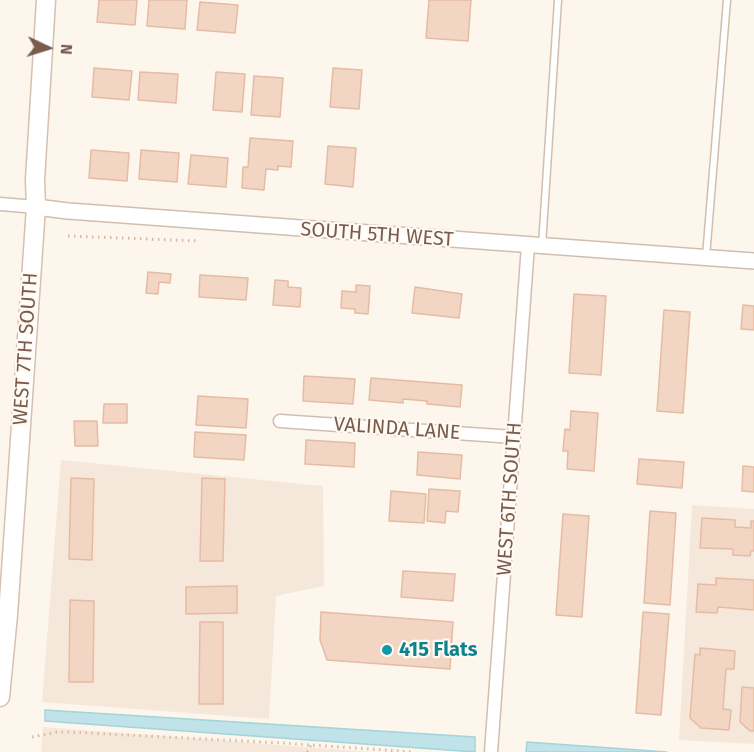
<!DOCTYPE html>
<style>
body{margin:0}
#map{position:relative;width:754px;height:752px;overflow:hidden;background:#fdf6ec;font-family:"Fira Sans",sans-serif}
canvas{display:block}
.north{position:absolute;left:18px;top:18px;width:60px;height:60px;-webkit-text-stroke:4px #fffaf3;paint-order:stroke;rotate:94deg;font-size:16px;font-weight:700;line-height:24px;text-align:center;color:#7a5c4d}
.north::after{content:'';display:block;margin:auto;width:21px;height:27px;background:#7a5c4d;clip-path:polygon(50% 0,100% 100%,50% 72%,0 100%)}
</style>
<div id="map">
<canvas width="754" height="752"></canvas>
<div class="north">N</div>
</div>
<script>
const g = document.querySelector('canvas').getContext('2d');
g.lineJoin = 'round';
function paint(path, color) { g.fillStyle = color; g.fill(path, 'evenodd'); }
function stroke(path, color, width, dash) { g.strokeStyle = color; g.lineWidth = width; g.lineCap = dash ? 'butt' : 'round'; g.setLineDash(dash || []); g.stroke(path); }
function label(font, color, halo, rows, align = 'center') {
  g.font = font + ' "Fira Sans",sans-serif'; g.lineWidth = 4.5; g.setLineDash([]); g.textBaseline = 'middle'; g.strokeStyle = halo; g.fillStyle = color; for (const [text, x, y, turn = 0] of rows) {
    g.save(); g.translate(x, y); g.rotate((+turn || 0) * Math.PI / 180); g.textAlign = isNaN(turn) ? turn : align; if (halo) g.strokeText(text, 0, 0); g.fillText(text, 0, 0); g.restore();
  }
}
const residential = new Path2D(`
 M61 460 323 486 324 586 276 596 269 719 42 702Z
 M692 505 754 509V744L679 740Z
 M43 727 372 752H41Z`);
const water = new Path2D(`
 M45 710 475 737V752L45 721Z
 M527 742 667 752H526Z`);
const building = new Path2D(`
 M99 0H137L135 25 97 22Z
 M149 0H187L185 29 147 26Z
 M429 0H471L468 41 426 38Z
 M200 2 238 5 235 33 197 30Z
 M94 68 132 71 129 100 92 97Z
 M333 68 362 70 359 109 330 107Z
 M140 72 178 74 176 103 138 100Z
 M216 72 245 74 242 112 213 110Z
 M254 76 283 78 280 117 251 115Z
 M250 138 293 141 291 167 278 166V170L266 169 264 190 242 188 243 167H248Z
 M328 146 356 148 353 187 325 184Z
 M91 150 129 153 127 181 89 178Z
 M141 150 179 153 177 182 139 179Z
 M191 155 228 158 226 187 188 184Z
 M148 272 171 274 170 283 159 282 158 294 146 293Z
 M200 275 248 278 246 300 199 297Z
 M275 280 288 281V287L301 288 300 307 273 305Z
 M356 285 370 286 368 314 355 313V309L341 308 342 291 356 292Z
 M415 287 462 294 459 318 412 313Z
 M574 294 606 296 601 375 569 373Z
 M743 305 754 306V330L741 329Z
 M664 310 690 312 683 413 657 411Z
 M304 376 355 379 353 404 303 401Z
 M371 378 462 385 460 407 427 404V401L403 399V403L369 400Z
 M198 396 248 399 246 428 196 425Z
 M104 404H127V423H103Z
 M571 411 598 413 594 471 567 469 568 451H563L565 429 570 430Z
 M74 421H97L98 446H75Z
 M195 432 246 435 244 460 194 457Z
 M306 440 355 443 354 467 305 464Z
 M418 452 462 455 460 479 417 475Z
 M639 459 684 462 682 488 637 484Z
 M743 466 754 467V492L742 491Z
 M71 478 94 479 92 560 69 559Z
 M202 478 225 479 223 561H200Z
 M429 489 460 491 458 512 446 511 445 523 427 521Z
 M391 491 426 494 424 523 389 521Z
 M650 511 676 513 670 605 644 603Z
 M563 514 589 516 582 617 556 615Z
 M702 518 735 520V527L751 528V521H754V551H751L750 556 733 555V549L700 548Z
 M403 571 455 574 453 601 401 597Z
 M716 578 754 580V610L718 607 717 613 696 612 698 584 716 585Z
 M237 586V613L186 614V587Z
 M70 600 94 601 93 682H69Z
 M321 612 453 622 450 669 327 660 320 640Z
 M643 612 669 614 661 715 636 713Z
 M200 622H223V704H199Z
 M700 648 735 651 734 669H726L723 709 731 710 729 730 701 728 690 718 695 654 700 655Z
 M742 687 754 688V731H750L740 722Z`);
const path = new Path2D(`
 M68 236 199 241
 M32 737 57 732H70L282 743 413 752
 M307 752 311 745`);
const service = new Path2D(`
 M542 246 558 0
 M706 257 727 0`);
const minor = new Path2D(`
 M0 204 36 207
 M280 421 514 437
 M491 752 528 245`);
const tertiary = new Path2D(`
 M36 207 68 211 754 261`);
const secondary = new Path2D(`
 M0 697 8 615 36 207 35 180 46 0`);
const markers = [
 [387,650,6,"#0f9aa8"]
];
const streetNames = [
 ["SOUTH 5TH WEST",377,235,4],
 ["WEST 7TH SOUTH",26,349,-86],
 ["VALINDA LANE",397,429,4],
 ["WEST 6TH SOUTH",510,499,-86]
];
const cultureNames = [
 ["415 Flats",399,650]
];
paint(residential, '#f5e8da');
paint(water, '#bfe3e8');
stroke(water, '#a5d3da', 1.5);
paint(building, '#f3d5c3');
stroke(building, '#e6bba3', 1.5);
stroke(service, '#d1beb0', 9);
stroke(minor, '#d1beb0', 15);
stroke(tertiary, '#d1beb0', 18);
stroke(secondary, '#d6c0b0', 21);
stroke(path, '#d9b8a5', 3, [1.5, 4.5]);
stroke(service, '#fff', 6);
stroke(minor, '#fff', 12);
stroke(tertiary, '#fff', 15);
stroke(secondary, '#fff', 18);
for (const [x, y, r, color] of markers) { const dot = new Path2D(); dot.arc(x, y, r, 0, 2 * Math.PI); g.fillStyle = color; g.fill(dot); stroke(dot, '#fffaf3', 2); }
label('20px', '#7a5c4d', '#fffaf3', streetNames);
label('bold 20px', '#0d838f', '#fffaf3', cultureNames, 'left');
</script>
